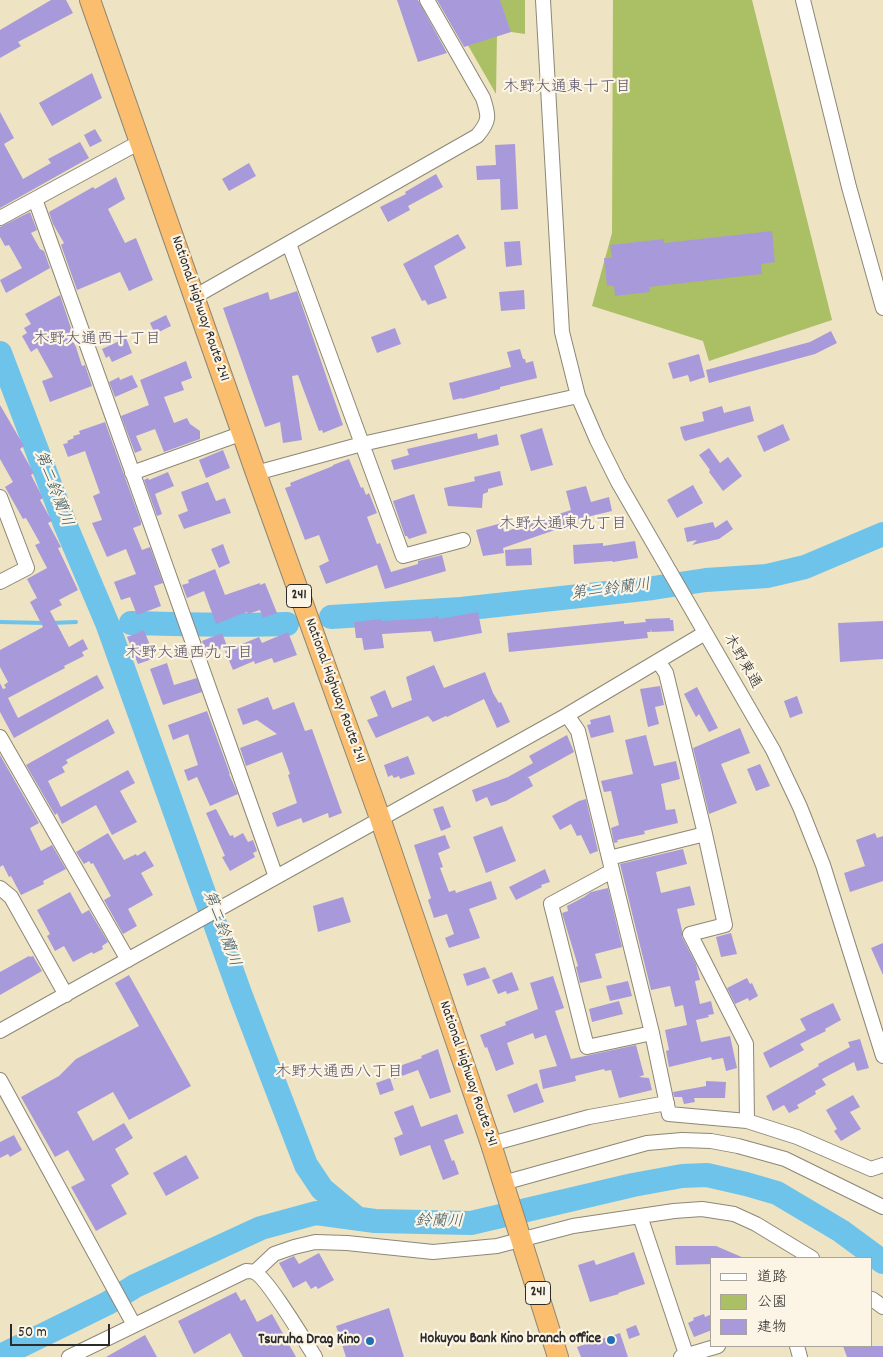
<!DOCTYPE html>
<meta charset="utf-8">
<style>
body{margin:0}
#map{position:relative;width:883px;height:1357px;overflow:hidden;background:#eee3c2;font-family:Dekko,"Klee One",sans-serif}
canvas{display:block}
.legend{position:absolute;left:710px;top:1257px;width:162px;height:90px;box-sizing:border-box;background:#fcf5e5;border:1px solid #a8a49b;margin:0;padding:6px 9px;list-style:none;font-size:15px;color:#2b2b2b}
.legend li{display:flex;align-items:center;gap:10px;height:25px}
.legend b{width:25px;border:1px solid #a8a49b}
.scale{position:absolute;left:10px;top:1324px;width:100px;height:22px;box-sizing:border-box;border:2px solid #2b2b2b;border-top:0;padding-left:6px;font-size:15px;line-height:18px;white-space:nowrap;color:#2b2b2b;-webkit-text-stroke:4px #fcf5e5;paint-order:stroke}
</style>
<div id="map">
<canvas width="883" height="1357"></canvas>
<ul class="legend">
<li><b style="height:6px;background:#fff"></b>道路</li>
<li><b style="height:14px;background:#abc064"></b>公園</li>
<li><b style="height:14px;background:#a89ada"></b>建物</li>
</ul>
<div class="scale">50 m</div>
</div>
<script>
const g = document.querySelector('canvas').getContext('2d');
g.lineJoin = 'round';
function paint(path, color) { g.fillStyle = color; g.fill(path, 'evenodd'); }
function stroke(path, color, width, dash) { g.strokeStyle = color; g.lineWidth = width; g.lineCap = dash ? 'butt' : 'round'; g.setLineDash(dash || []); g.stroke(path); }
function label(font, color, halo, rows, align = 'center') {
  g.font = font + ' Dekko,"Klee One",sans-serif'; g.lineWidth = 4.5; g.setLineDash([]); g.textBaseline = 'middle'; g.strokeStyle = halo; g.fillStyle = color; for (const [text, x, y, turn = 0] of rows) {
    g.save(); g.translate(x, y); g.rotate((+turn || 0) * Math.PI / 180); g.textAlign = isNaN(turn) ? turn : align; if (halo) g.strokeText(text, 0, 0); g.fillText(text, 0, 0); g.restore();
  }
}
const green = new Path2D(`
 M442 0H525V34L511 32 497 33 496 94Z
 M613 0H752L832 320 709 361 703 341 592 306 612 233Z`);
const stream = new Path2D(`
 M98 616 103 613
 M0 622 45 623
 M52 623 76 622`);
const river = new Path2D(`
 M0 353 65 524 107 623 241 996 306 1165 322 1189 358 1219
 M331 617 461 609 653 588 706 580 767 576 805 567 883 534
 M131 623C183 624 235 626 287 624
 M0 1356 108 1303 135 1286 261 1228 316 1213 375 1221 471 1223 633 1185 682 1176 707 1175 746 1184 777 1193 841 1231 883 1262`);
const building = new Path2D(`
 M51 0H66L73 13 18 42 21 46 0 58V30Z
 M397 0H418L447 53 418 62Z
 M437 0H500L511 32 464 47Z
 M92 73 102 98 52 126 39 103Z
 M0 112 14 138 4 144 23 179 51 163 48 159 80 142 89 158 0 208Z
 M95 129 102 141 90 147 84 135Z
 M515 144 518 209 501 210 500 179 477 180 476 166 496 165 495 145Z
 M249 163 256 176 229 191 222 179Z
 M436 174 443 187 408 206 410 210 388 222 380 207 406 194 405 192Z
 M116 177 125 199 108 209 125 243 136 238 153 280 129 291 120 272 77 290 61 245 64 243 53 224 49 212 93 187 95 189Z
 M30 212 37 230 31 233 40 249 44 251 50 268 6 293 0 280 22 268 9 245 5 246 0 237V227Z
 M772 231 775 262 761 264 762 274 649 287 650 292 615 296 614 286H607L604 258H612L610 245 664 239V243Z
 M458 234 466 248 434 266 447 298 428 305 425 300 422 301 403 264Z
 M520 241 522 265 506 267 504 242Z
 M524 290 525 309 501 311 499 292Z
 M297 291 343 425 323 433 322 430 319 431 298 375 292 376 302 440 283 443 280 422 265 427 223 308 268 292 270 300Z
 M60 295 72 331 68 333 76 347 82 366 85 365 92 386 50 402 42 381 53 377 37 348 31 352 22 336 27 333 24 328 31 324 25 314Z
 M166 315 171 326 155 334 150 323Z
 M395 328 401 344 377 353 371 337Z
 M831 331 837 343 815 354 709 383 706 370 810 342Z
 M126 338 132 353 112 362 109 356 106 358 102 349Z
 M520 349 523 359H525L526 363 533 361 537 378 500 387V389L462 399V398L453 400 449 383 511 367 507 352Z
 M699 354 705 377 690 382 688 375 673 379 668 363Z
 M186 361 192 378 181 382 184 390 164 397 174 423 187 418 190 424 200 431V439L164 452 155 429 136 436 142 450 135 453 121 416 149 405 140 380Z
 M132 375 138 387 115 397 109 382 119 377 120 380Z
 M0 405 24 446 20 449 34 473 31 475 43 498 40 500 52 521 48 523 61 547 58 548 78 590 59 600 62 605 50 611 69 647 83 639 88 649 82 652 84 656 64 666 65 668 8 698 18 718 97 675 104 688 14 738 0 712V683L3 689 6 688 4 685 8 682 0 667V650L43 627 30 602 37 598 27 579 47 568 35 545 40 543 26 518 23 519 5 487 13 482 0 459Z
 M722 406 724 413 750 406 754 421 685 441 683 438 680 427 704 421 702 412Z
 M105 422 141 522V525L133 528 142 550 150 547 163 583 154 586 161 606 137 615 130 597 121 600 114 582 136 574 126 549 107 557 92 523 102 520 93 496 100 493 85 451 68 457 63 444 68 443 67 441 74 438 73 436 80 434 79 431Z
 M783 424 790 440 764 452 757 436Z
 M542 428 553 465 531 471 520 435Z
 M477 433 478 439 497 434 499 445 394 470 391 460 409 455 407 449Z
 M709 448 720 463 728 457 742 476 723 491 709 472 710 470 699 455Z
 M223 450 230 468 206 478 199 460Z
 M349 459 361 488 363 487 366 495 369 493 377 513 367 517 377 544 380 543 391 572 418 564V561L442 555 446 571 385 589 377 565 326 584 319 566 329 561 319 535 305 540 285 488 291 486 290 483 333 466V465Z
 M500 471 503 485 488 489V492L483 494 482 508 448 506 444 488 475 481 474 477Z
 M168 472 174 486 155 494 162 514 157 516 144 480 148 478 149 480Z
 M208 482 216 501 225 498 231 513 184 529 178 515 188 511 181 492Z
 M693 485 703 503 677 518 667 500Z
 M586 486 591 502 609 497 612 511 574 520 575 523 503 548 504 553 483 556 476 530 502 523 504 532 571 510 566 491Z
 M414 494 427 533 409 539 407 536H405L393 501Z
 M727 520 733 529 719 539 692 545 697 540 687 542 684 528 713 522 715 528Z
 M635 541 638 558 613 562 612 561 574 564 573 545 603 543V546Z
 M223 544 230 563 219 568 211 549Z
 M531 548 532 565 506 566 505 550Z
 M215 569 225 595 260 583V585L265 583 277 613 263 618 260 610 248 614 247 612 216 624 204 591 187 598 182 585 189 583 188 580Z
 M478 612 482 633 434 642 431 631 382 634 384 648 364 650 362 638H356L354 622 381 619V621L432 618 438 616 439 619Z
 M670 618V620H673L674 631 652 632 650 629 651 632H647L648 638 509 652 507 633 624 621V624L646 622 645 619Z
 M883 621V659L840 662 838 623Z
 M144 630 155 658 138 664 127 637Z
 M288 632 297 655 274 663 272 658 255 664 254 661 233 670 225 651 259 637 262 643Z
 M222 633 227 646 207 654 202 641Z
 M167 663 174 685 197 678 202 692 163 705 150 669Z
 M434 665 444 688 485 672 493 693 499 703 501 702 510 722 497 728 484 699 447 717 446 716 433 722 428 716 376 738 367 720 378 716 370 697 385 690 392 708 412 700 406 677Z
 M660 686 664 705 655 707 659 724 648 727 640 689Z
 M697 687 718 728 709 732 699 714 696 717 684 694Z
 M797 696 803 713 790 718 784 701Z
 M268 697 273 710 294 702 305 731 312 729 342 813 329 818 328 813 303 823 301 818 277 827 272 813 297 803 288 775 290 774 282 752 246 766 240 748 277 734 257 720 243 725 237 709Z
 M207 711 230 774H229L238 794 210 806 197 777 188 781 184 770 198 765 188 734 173 740 168 725Z
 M610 715 614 732 591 738 587 725 591 724 590 720Z
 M108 719 115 733 66 760 68 763 62 767 65 772 48 781 61 807 128 770 135 783 120 791 137 822 112 835 96 805 62 824 57 813 55 815 26 765Z
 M740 728 750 753 721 764 737 803 709 814 693 748Z
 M567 735 574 752 527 778H529L533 786 506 801 491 806 487 797 476 802 472 790 508 777 533 763 529 756Z
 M646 735 654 766 676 761 680 779 661 784 666 810 675 809 678 823 644 831 645 834 617 840 618 842 614 843 611 828 619 825 611 791 604 792 601 781 633 774 625 740Z
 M0 755 39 823 30 828 41 851 52 845 66 869 43 881 44 884 21 895 11 876 9 877 3 865 0 867Z
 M408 756 415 774 400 779 399 776 394 778 392 775 388 777 384 765Z
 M760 764 770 786 756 791 747 769Z
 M586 799 598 851 590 854 581 835 577 836 571 824 560 830 552 816 579 801Z
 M443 806 451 827 441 831 433 809Z
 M216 809 230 836 233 835 234 838 243 833 248 842 253 840 257 851 253 853 255 857 230 871 222 857 225 856 206 813Z
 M502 826 516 861 486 873 473 837Z
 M108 833 124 860 136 854 137 856 145 851 154 866 141 873 153 895 128 909 137 926 123 934 104 900 111 896 93 863 91 864 89 861 84 864 76 852Z
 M875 833 877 838 883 836V881L850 892 844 873 865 866 856 840Z
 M445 835 450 848 438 853 443 867 440 868 449 892 455 890 456 893 491 881 497 899 469 909 480 938 449 948 445 938 454 934 447 914 434 918 428 900 431 898 414 845Z
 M683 849 687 864 656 872 661 893 690 886 695 905 677 909 682 930V937L696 964 700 980 695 981 700 1004 711 1001 714 1014 708 1015 709 1017 696 1020 701 1042 730 1036 737 1068 726 1071 723 1058 712 1060 711 1057 669 1067 666 1051 669 1050 665 1030 687 1025 683 1005 675 1007 670 986 651 990 620 864Z
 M545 869 550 882 541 885 542 887 516 900 509 887Z
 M608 888 622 947 595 954 602 978 580 983 576 967 578 966 562 913 568 911 567 906 584 897 591 892Z
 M70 892 82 914 89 910 108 942 102 946 103 949 93 954 92 952 73 962 64 946 55 951 47 936 50 934 37 910Z
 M343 897 351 922 318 932 313 906Z
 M731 933 737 954 721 957 716 937Z
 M883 943V975L871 948Z
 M29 956 30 957 33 956 42 971 0 995V972Z
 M485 967 490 978 467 986 463 974Z
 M512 972 519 990 507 994 506 991 498 994 492 980Z
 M129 975 191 1086 129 1120 113 1092 77 1112 93 1141 124 1123 133 1138 115 1149 129 1174 111 1185 127 1214 96 1231 71 1187 85 1180 68 1150 55 1157 21 1097 59 1076 76 1059 139 1026 115 983Z
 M553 976 564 1008 555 1011 571 1059 636 1045 644 1075 639 1077 649 1078 652 1090 619 1098 611 1070 605 1071 604 1069 575 1076 576 1081 543 1089 539 1070 557 1066 546 1035 535 1039 533 1033 507 1043 514 1064 496 1071 487 1047 485 1048 480 1035 506 1025 505 1022 538 1009 530 983Z
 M747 978 750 984 752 983 758 996 749 1001 748 998 735 1004 727 988Z
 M628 981 632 996 610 1001 606 986Z
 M619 1001 623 1014 592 1022 589 1009Z
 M833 1003 841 1020 825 1029 826 1031 800 1044 804 1050 770 1068 763 1053 806 1030 800 1019Z
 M860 1039 869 1068 857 1071 854 1062 822 1079 826 1085 815 1091 816 1094 797 1105 799 1108 789 1113 784 1105 773 1111 766 1096 819 1066 818 1064 850 1047 848 1042Z
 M438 1049 451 1092 430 1099 418 1070 394 1079 391 1069 422 1058 421 1056Z
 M390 1078 394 1090 380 1095 376 1083Z
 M706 1081 726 1082 725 1098H694L695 1102 684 1104 682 1097H674L673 1092 706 1086Z
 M537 1083 544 1102 514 1113 507 1095Z
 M853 1095 860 1107 850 1112 861 1129 841 1141 834 1131 837 1129 826 1110Z
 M413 1105 421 1127 457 1114 464 1133 444 1140 452 1161 454 1160 459 1174 443 1180 430 1145 400 1156 394 1138 403 1134 394 1112Z
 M14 1135 22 1150 10 1157 8 1154 0 1158V1142Z
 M186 1155 199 1178 166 1196 153 1173Z
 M675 1246H716L744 1258H712V1264L676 1265Z
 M634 1252 645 1284 618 1293 619 1294 590 1302 578 1265 594 1260 596 1265Z
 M319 1253 334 1280 318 1289 316 1286 311 1289 306 1281 293 1288 279 1263 294 1256 299 1264Z
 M236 1292 241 1301 245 1299 257 1322 272 1314 296 1357H243L230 1333 194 1354 178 1321Z
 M389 1308 404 1357H346L336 1326Z
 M704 1314 705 1317 712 1314V1330L694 1337 688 1323 694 1320 693 1318Z
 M636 1325 640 1335 629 1339 626 1329Z
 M620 1333 628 1357H581L577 1347Z
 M145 1335 157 1357H106Z
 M843 1346H883V1357H847Z`);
const minor = new Path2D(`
 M543 0 562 332 578 396 597 440 618 482 773 750 800 807 823 865 883 1056
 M803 0 849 187 883 308
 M35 199C115 425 197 651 276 877
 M0 218 140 142
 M289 244 403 556 463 540
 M194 297 477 136C490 121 489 116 483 98L427 0
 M132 473 243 433
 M256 473 362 444 578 396
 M0 497 27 568 0 582
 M658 661 666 673 705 834 725 925 690 934 746 1044 747 1121
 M567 715 578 731 652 1033 669 1114 747 1121 797 1137 871 1169 883 1165
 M0 737 128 960
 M609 858 705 834
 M612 871 551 904 587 1047 652 1033
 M0 888 11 897 66 995
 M0 1031 567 715 705 633
 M0 1080 134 1325
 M491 1144 589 1117 667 1103
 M503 1183 647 1143 682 1140 711 1141 738 1146 785 1159 883 1207
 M640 1216 687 1357
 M255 1272 274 1254 294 1247 315 1242 347 1243 433 1252 497 1246 573 1226 674 1211 702 1209 734 1214 756 1224 812 1258
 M872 1299 883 1307
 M797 1346 800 1357
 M69 1357 246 1271C249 1271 252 1271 254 1272 266 1276 306 1343 315 1357
 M681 1357 718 1346`);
const highway = new Path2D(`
 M90 0 256 473 380 818 491 1144 558 1357`);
const markers = [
 [611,1340,5,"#1f6fb2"],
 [370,1341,5,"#1f6fb2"]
];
const shields = [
 [299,596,25],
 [538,1293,25]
];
const shieldNames = [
 ["241",299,596],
 ["241",538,1293]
];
const streetNames = [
 ["National Highway Route 241",199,309,71],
 ["木野東通",741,662,60],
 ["National Highway Route 241",334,691,70],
 ["National Highway Route 241",467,1074,71]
];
const poiNames = [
 ["Hokuyou Bank Kino branch office",601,1340],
 ["Tsuruha Drag Kino",360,1341]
];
const neighbourhoodNames = [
 ["木野大通東十丁目",567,89],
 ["木野大通西十丁目",97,341],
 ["木野大通東九丁目",563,526],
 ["木野大通西九丁目",189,655],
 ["木野大通西八丁目",339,1074]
];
const waterNames = [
 ["第二鈴蘭川",52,489,69],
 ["第二鈴蘭川",611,591,-7],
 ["第二鈴蘭川",220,929,70],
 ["鈴蘭川",439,1223,1]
];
paint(green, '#abc064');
stroke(stream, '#6ec3ea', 4);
stroke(river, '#6ec3ea', 24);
paint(building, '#a89ada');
stroke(minor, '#8c8776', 16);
stroke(highway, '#8c8776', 22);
stroke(minor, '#fff', 14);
stroke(highway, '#fbbd6e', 20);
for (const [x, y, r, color] of markers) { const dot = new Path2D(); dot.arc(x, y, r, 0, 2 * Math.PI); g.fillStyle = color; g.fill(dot); stroke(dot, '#fcf5e5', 2); }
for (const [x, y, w] of shields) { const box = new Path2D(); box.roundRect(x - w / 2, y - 11.5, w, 23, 4); g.fillStyle = '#fcf5e5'; g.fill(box); stroke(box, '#2b2b2b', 1); }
label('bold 14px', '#2b2b2b', null, shieldNames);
label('15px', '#2b2b2b', '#fcf5e5', streetNames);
label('bold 15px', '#2b2b2b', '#fcf5e5', poiNames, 'right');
label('16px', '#575268', '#fcf5e5', neighbourhoodNames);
label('italic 16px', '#3f5964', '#fcf5e5', waterNames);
</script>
